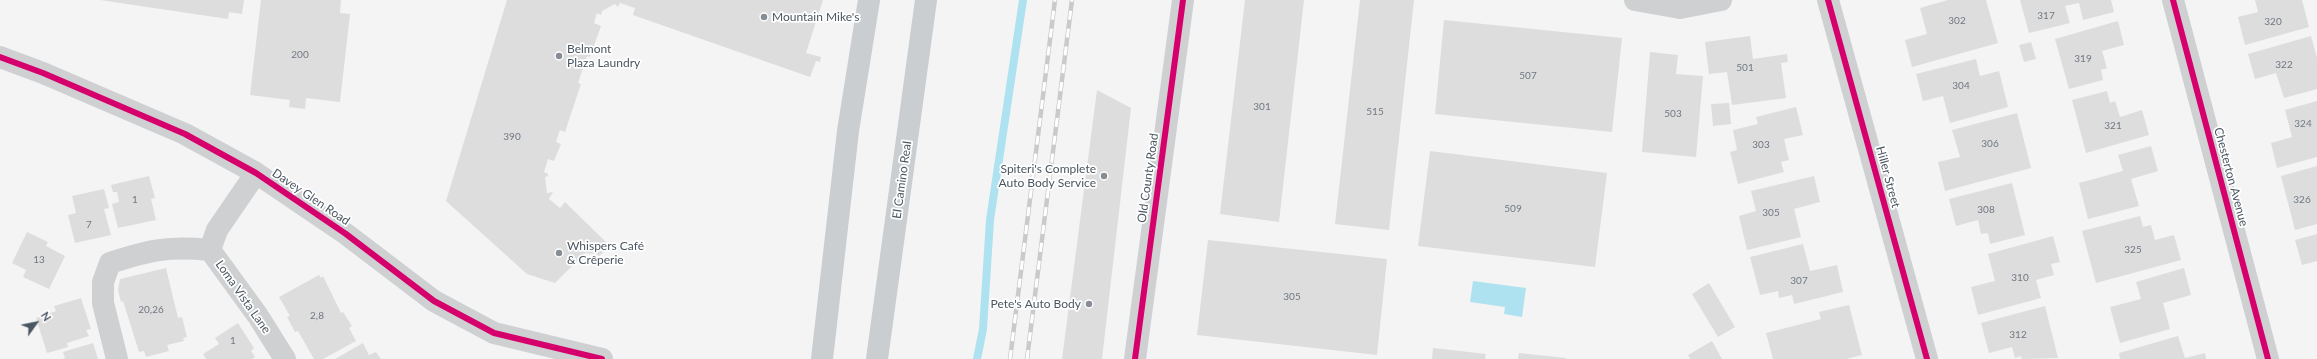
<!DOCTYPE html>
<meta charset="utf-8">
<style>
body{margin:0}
#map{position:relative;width:2317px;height:359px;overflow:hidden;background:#f4f4f4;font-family:Lato,sans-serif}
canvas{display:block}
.north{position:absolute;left:16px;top:303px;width:40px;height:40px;-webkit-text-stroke:3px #fff;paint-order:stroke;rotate:57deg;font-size:11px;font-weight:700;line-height:16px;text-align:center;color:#4a5661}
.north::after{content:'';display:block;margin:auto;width:14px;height:18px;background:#4a5661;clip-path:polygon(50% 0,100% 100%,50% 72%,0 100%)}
</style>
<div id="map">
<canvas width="2317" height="359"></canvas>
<div class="north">N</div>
</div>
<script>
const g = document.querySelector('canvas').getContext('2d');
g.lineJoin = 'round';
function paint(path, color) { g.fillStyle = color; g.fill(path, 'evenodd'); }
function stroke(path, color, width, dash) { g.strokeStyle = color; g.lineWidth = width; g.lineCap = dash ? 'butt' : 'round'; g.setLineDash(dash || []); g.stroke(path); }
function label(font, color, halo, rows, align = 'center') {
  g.font = font + ' Lato,sans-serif'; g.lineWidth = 3.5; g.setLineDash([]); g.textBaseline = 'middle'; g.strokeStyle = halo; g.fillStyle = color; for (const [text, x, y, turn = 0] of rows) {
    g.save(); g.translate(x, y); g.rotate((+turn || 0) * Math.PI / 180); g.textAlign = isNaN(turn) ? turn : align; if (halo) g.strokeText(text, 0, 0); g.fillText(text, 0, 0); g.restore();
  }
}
const water = new Path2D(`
 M1473 281 1526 288 1522 317 1504 314 1505 307 1470 302Z`);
const stream = new Path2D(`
 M977 359 983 329 990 220 1023 0`);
const building = new Path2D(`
 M100 0H244L242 14 229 12 228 19Z
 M261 0H341L340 13 350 14 340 102 306 98 305 109 289 107 290 100 250 95Z
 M507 0H823L806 53 821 57 820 62 816 61 810 77 633 15 635 8 620 3 618 7 615 4 602 11 601 15 597 13 594 23 601 26 590 57 587 56 578 83 581 84 565 132 560 130 556 142 561 144 554 161 548 159 544 172 548 174V176L545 177 547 193 553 192 549 199 560 208 565 202 610 246 599 256 596 254 585 253 555 283 527 274 446 201Z
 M1245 0H1304L1279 222 1220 214Z
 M1360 0H1414L1389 230 1335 224Z
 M1948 0H1986L1998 43 1912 67 1905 40 1927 34 1920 8Z
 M2020 0H2111L2114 12 2083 20 2079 3 2065 6 2070 23 2029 33Z
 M2255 0H2302L2309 27 2245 45 2238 17 2258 12Z
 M1444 20 1622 38 1612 132 1435 114Z
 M2118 21 2124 45 2102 51 2107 68 2101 70 2103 80 2069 89 2055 39Z
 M1750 36 1753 59 1787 54 1788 62 1781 63 1786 98 1732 105 1727 72 1709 74 1705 42Z
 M2311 36 2317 58V89L2284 98 2276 73 2255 79 2248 54Z
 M2031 42 2036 59 2024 62 2019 45Z
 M1650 52 1678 55 1676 74 1703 76 1696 157 1642 152Z
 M1976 59 1980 76 1999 71 2008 107 1950 123 1943 96 1923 101 1916 74Z
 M1097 90 1131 108 1102 359H1062Z
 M2107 91 2110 103 2115 101 2120 117 2142 110 2149 135 2086 153 2072 100Z
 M2317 101V157L2277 168 2271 143 2292 137 2285 110Z
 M1729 103 1731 124 1713 126 1711 104Z
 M1796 107 1803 135 1784 139 1789 160 1781 162 1784 172 1738 184 1730 152 1737 150 1733 130 1758 124 1756 117Z
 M2017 113 2031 168 1945 191 1938 162 1960 157 1952 130Z
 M2151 146 2158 171 2131 179 2139 206 2088 219 2079 183 2123 171 2118 155Z
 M1430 151 1607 173 1595 267 1418 246Z
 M2317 166V224L2295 230 2281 176Z
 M149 176 155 198 151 199 156 220 118 228 112 204 119 202 117 192H113L111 185Z
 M1814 176 1820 202 1794 209 1801 237 1747 250 1739 216 1756 211 1751 191Z
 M2012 183 2025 235 1990 244 1988 233 1981 234 1978 220 1956 226 1949 199Z
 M104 189 109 208 104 209 111 235 75 243 68 215 76 213 72 196Z
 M2140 216 2143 227 2151 225 2155 240 2174 235 2181 260 2096 283 2082 231Z
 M27 232 48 242 46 246 65 256 49 289 23 277 26 270 12 263Z
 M2317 234V261L2302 265 2295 240Z
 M2053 236 2060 262 2051 264 2054 275 2036 280 2041 298 1978 315 1971 287 1995 281 1988 254Z
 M1208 240 1387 259 1377 355 1197 335Z
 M1803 244 1810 271 1837 265 1843 292 1794 304 1792 295 1779 298 1778 291 1760 295 1750 257Z
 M166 268 178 318 182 317 187 337 183 338 184 341 167 345 169 351 146 357 144 351 139 352 123 301 121 302 118 290 120 279Z
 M2184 268 2191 295 2163 303 2170 329 2120 343 2110 307 2141 299 2136 282Z
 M319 275 321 278 323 276 341 313 343 312 352 326 349 328 356 341 323 359H314L298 331 295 332 287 317 290 316 279 297Z
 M1709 283 1735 327 1718 337 1692 294Z
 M81 298 91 329 86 330 89 336 67 343 68 347 47 353 36 318 56 311 54 306Z
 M1849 305 1862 355 1846 359H1773L1766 333 1821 319 1819 312Z
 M2045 306 2058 358 2022 359 2021 356 2015 358 2012 347 1989 353 1981 323Z
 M238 323 254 348 251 351 255 357 252 359H206L203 354 219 344 215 338Z
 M2178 336 2185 358 2205 353 2206 359H2120L2119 353Z
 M1712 341 1722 359H1690L1688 355Z
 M93 343 98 359H62L65 358 63 352Z
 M363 343 369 355 376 352 381 359H335Z
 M1433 348 1486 354 1485 359H1432Z
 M1519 353 1566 358V359H1518Z`);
const minor = new Path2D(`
 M1635 0 1680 8 1721 0
 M1828 0 1927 359
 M2173 0 2268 359
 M0 57 43 73 185 134 256 173 346 234 434 301 494 333 602 359
 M210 250 258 316 285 359
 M210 250 217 230 256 173
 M117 359 103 303V282L110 263C149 250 168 246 210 250
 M1135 359 1183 0`);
const major = new Path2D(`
 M822 359 848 131 869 0
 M877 359 926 0`);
const rail = new Path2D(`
 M1010 359 1055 0
 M1027 359 1072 0`);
const cycleway = new Path2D(`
 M1828 0 1927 359
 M2173 0 2268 359
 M0 57 43 73 185 134 256 173 346 234 434 301 494 333 602 359
 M1135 359 1183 0`);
const markers = [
 [764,17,4,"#868d94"],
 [559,56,4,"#868d94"],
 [1104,176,4,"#868d94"],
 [559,253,4,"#868d94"],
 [1089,304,4,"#868d94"]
];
const numberNames = [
 ["317",2046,16],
 ["302",1957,21],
 ["320",2273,22],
 ["200",300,55],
 ["319",2083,59],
 ["322",2284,65],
 ["501",1745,68],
 ["507",1528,76],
 ["304",1961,86],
 ["301",1262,107],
 ["515",1375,112],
 ["503",1673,114],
 ["324",2303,124],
 ["321",2113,126],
 ["390",512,137],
 ["306",1990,144],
 ["303",1761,145],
 ["1",135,200],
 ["326",2302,200],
 ["509",1513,209],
 ["308",1986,210],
 ["305",1771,213],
 ["7",89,225],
 ["325",2133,250],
 ["13",39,260],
 ["310",2020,278],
 ["307",1799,281],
 ["305",1292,297],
 ["20,26",151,310],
 ["2,8",317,316],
 ["312",2018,335],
 ["1",233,341]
];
const poiNames = [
 ["Mountain Mike's",772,17],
 ["Belmont",567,49],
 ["Plaza Laundry",567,63],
 ["Spiteri's Complete",1096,169,"right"],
 ["Auto Body Service",1096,183,"right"],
 ["Whispers Café",567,246],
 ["& Crêperie",567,260],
 ["Pete's Auto Body",1081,304,"right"]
];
const streetNames = [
 ["Hiller Street",1888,177,75],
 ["Chesterton Avenue",2231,177,75],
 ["Old County Road",1148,178,-82],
 ["El Camino Real",902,180,-82],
 ["Davey Glen Road",311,197,34],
 ["Loma Vista Lane",243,297,55]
];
paint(water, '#aee2f0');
stroke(stream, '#aee2f0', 8);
paint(building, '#ddddde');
stroke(minor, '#ced0d2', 22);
stroke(major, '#caced1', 22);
stroke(rail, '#c9cacc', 4.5);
stroke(rail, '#fff', 3, [9]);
stroke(cycleway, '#d6006c', 6);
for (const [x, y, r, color] of markers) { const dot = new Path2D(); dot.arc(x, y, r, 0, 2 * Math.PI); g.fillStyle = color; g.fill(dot); stroke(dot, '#fff', 1.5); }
label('10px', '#707881', null, numberNames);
label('12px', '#4a5661', '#fff', poiNames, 'left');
label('12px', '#4a5661', '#fff', streetNames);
</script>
